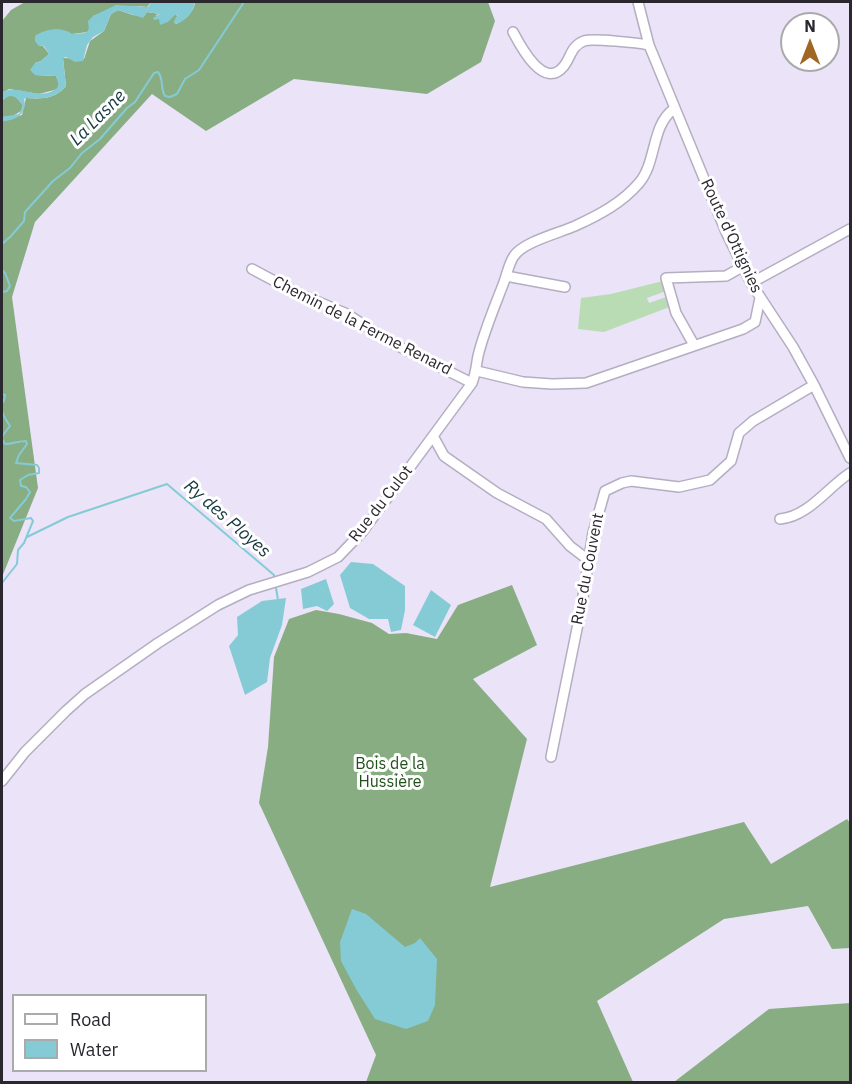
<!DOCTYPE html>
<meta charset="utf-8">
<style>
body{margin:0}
#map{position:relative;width:852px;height:1084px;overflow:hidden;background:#ebe3f8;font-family:"IBM Plex Sans",sans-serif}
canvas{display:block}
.frame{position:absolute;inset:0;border:3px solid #2a272f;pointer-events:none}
.legend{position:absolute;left:12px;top:994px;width:195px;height:78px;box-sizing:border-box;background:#fff;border:2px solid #aaa9ac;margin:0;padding:8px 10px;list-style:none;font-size:18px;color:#2a272f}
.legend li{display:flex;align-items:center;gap:12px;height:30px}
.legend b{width:30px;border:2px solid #aaa9ac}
.north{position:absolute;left:780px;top:12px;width:60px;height:60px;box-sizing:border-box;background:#fff;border:2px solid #aaa9ac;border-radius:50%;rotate:0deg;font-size:16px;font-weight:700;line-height:24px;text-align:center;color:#2a272f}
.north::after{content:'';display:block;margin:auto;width:21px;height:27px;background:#9f6624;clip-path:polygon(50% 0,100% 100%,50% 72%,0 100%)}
</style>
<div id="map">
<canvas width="852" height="1084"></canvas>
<div class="frame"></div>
<ul class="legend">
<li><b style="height:8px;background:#fff"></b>Road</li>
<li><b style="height:16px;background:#85cbd6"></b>Water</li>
</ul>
<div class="north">N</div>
</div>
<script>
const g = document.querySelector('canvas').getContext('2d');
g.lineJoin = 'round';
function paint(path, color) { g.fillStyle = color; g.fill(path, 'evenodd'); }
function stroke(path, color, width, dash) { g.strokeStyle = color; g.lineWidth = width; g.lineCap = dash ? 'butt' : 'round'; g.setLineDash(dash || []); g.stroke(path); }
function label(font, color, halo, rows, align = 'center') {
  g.font = font + ' "IBM Plex Sans",sans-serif'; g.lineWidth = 6; g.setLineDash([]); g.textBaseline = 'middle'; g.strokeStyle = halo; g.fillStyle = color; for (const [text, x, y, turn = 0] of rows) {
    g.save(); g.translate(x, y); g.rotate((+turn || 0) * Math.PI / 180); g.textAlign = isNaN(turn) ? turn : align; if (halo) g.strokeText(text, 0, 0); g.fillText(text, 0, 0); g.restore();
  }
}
const green = new Path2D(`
 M663 281 666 291 647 298 649 303 669 296 672 306 604 332 578 329 581 298 611 294Z`);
const forest = new Path2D(`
 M25 2H151L147 7C129 4 111 11 93 16L88 32 72 34 38 45 43 46 49 54 41 61 35 63V75L56 76 59 83 58 89 39 94 9 89 2 93V21L11 10Z
 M195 2H488L495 21 481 62 427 94 294 79 206 131 152 94 35 222 12 297 38 488 2 577V121L22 115 26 98C42 99 55 99 66 86L63 58 84 59 90 41 104 31 111 14 118 10 133 15 144 16 147 12 160 14 156 15 161 21 160 24 176 14 178 17 174 22 176 24C185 20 195 11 195 2Z
 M12 95 16 97 23 105 21 111 13 116 2 117V101L7 96Z
 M512 585 537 645 473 679 527 739 490 887 744 822 771 864 847 819 850 823V948L832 949 808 906 724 919 597 1001 633 1082H366L376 1055 259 803 268 747 274 657 289 619 316 610 339 614 372 623 389 634 406 633 437 639 458 605Z
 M850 1003V1082H674L769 1009Z`);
const water = new Path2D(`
 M151 2H195C194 12 185 22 175 24L174 22 176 17 178 16 176 14 168 22 160 25 159 19 154 20 153 18 160 14 147 12 143 18 118 10 111 14 104 31 93 37 87 45 83 61 75 62 66 57 63 58 66 86C55 99 41 99 26 98L24 99C28 114 15 121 2 121V117L19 114 23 106C16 96 11 92 2 101V92C20 83 42 104 59 86L56 76 35 75 30 70 35 63 41 61 49 54 44 46 38 45 35 41V36C45 29 62 26 72 34L85 33 89 30 88 21 93 16 116 5 148 7Z
 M351 562 373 564 405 586V610L401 630 391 632 388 619H369L350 608 340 575Z
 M326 579 334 604 327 611 317 606 303 609 301 589Z
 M431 590 451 605 435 637 413 625Z
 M286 598 282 625 270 658 267 682 245 695 229 646 238 635 237 617 262 601Z
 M352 909 366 914 405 947 415 943 420 938 437 959 435 1005 428 1021 406 1029 375 1019 356 989 341 961 340 942Z`);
const stream = new Path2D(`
 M2 244 11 236 24 221 25 212 53 181 70 168 82 153 100 139 127 108 135 102 154 73 158 72C164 79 160 88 165 96L170 97 177 94 185 79 199 70 244 2
 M2 270 5 273 10 286 7 291 2 292
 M2 394 5 395C5 398 4 401 2 404 0 413 6 419 10 426L3 435 2 439 5 444C13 444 18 441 26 441L27 444 19 455 16 463 37 465 39 468V473L28 475 20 480 21 486 26 487 30 492 26 499 10 518 14 521 31 518 33 521 24 543 18 550 17 564 2 583
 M27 537 68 517 167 484 274 575V577
 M276 588 278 600`);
const street = new Path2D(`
 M638 2 649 45 726 232 751 283 793 347 814 385 850 458
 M513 32C521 47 544 91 564 66 571 57 571 46 584 41 592 38 639 43 649 45
 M252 269 295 292 347 314 392 343 472 383
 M506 276 565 287
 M751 283 850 229
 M694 345 676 313 666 278 726 276 742 267
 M477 371 523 382 552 384 586 383 743 329 755 322 760 298
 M433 436 444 456 497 493 546 519 570 546 583 556 589 558
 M780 519C808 517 828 487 850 473
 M551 757 581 609 593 533 605 491 622 483 631 481 679 487 710 480 731 461 739 433 753 421 814 385
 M2 781 25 752 66 711 85 694 158 643 218 605 249 590 308 572 338 557 363 531 472 383C476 373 476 366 478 356 484 331 495 306 504 282 507 274 509 263 514 256 523 242 559 233 575 226 599 215 622 203 639 183 657 162 651 125 674 109`);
const streetNames = [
 ["Route d'Ottignies",731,236,65],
 ["Chemin de la Ferme Renard",362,326,27],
 ["Rue du Culot",381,504,-52],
 ["Rue du Couvent",588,569,-79]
];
const parkNames = [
 ["Bois de la",390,764],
 ["Hussière",390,782]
];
const waterNames = [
 ["La Lasne",98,118,-45],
 ["Ry des Ployes",227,519,41]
];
paint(green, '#b9dcb4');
paint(forest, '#88ad83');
paint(water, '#85cbd6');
stroke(stream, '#85cbd6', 2);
stroke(street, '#b5adc1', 12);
stroke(street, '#fff', 9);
label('16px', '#2a272f', '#fff', streetNames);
label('16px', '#20521b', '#fff', parkNames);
label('italic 18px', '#15383d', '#fff', waterNames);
</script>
